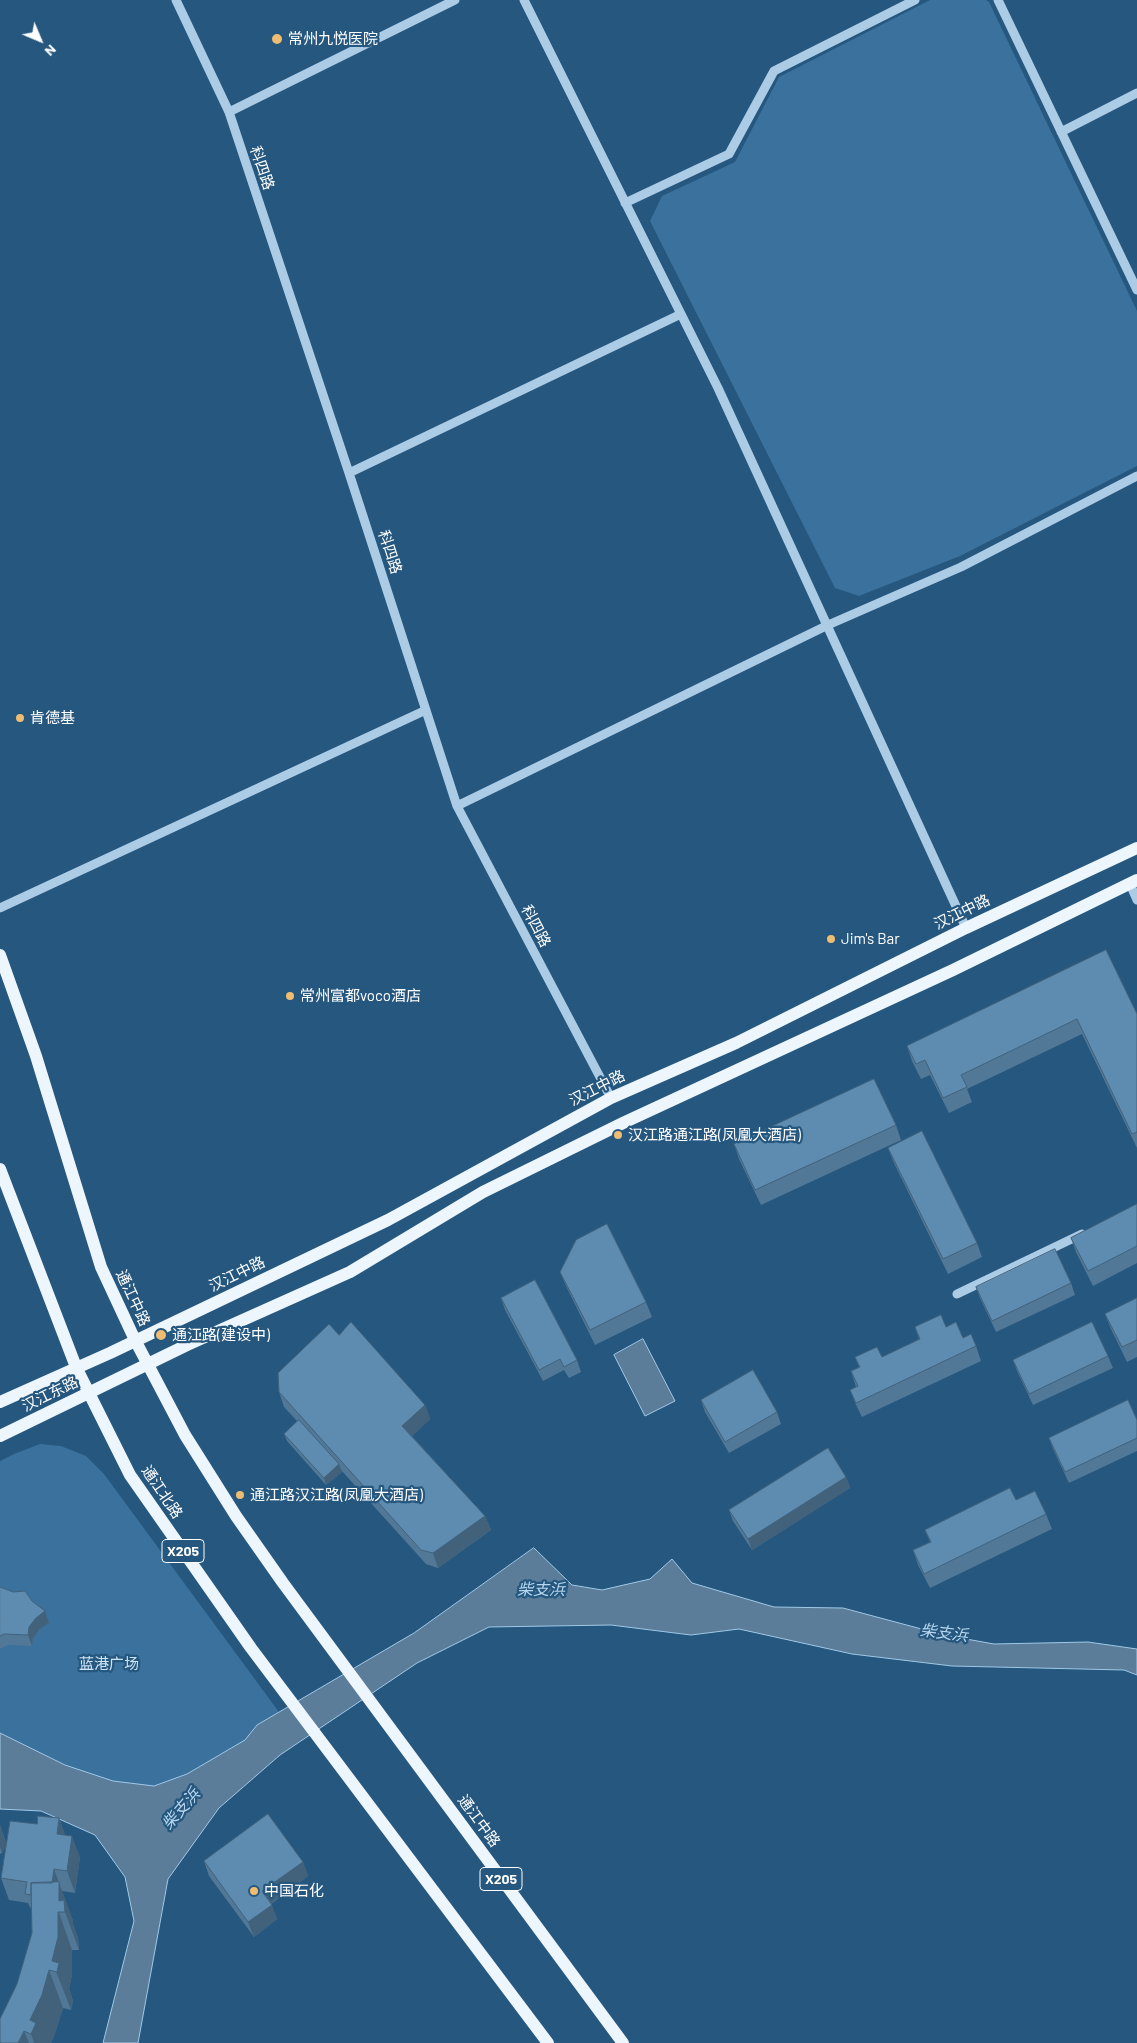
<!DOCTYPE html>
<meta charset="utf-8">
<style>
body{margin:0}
#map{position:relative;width:1137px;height:2043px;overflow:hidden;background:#25577f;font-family:Barlow,sans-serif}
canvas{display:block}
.north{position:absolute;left:15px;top:15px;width:50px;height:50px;-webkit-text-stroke:4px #25577f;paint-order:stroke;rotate:135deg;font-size:14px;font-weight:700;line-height:20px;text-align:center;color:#fff}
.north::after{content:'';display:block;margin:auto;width:18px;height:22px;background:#fff;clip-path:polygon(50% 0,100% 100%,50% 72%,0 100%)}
</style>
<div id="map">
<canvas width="1137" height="2043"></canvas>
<div class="north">N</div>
</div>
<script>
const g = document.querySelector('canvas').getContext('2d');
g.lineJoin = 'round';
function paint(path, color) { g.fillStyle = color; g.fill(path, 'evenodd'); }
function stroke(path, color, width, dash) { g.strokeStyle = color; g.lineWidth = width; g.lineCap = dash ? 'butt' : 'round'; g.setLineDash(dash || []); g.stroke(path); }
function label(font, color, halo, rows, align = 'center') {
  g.font = font + ' Barlow,"Noto Sans SC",sans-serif'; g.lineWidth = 4.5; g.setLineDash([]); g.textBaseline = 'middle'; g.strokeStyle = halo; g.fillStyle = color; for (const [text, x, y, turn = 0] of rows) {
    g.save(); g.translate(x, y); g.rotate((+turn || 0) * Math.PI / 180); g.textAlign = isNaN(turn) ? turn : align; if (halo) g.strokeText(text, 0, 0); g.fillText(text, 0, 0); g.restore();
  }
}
const green = new Path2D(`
 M930 0H986L989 2 1137 311V466L960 556 859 596 835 588 650 221 662 196 735 162 779 77Z
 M40 1444 61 1446 86 1456 104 1474 279 1712 257 1725 245 1740 187 1774 154 1786 113 1781 65 1765 0 1733V1461L14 1454Z`);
const water = new Path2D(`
 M643 1339 675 1401 645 1416 614 1355Z
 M534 1548 572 1585 602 1590 650 1579 672 1559 692 1583 774 1607 843 1608 944 1635 994 1644 1088 1642 1137 1649V1675L1124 1670 952 1666 852 1654 739 1629 691 1635 611 1625 489 1627 417 1663 280 1755 219 1808 168 1879 138 2043H103L134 1921 125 1877 95 1835 41 1811 0 1809V1733L65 1765 113 1781 154 1786 187 1774 245 1740 257 1725 414 1633Z`);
const minor = new Path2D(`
 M176 0 229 112 349 473 457 806 611 1098
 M524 0 718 388 966 928
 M998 0 1137 290
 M229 112 455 0
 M1061 132 1137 93
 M625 203 729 154 774 71 915 0
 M349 473 681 314
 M457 806 828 625 961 567 1137 476
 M1130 884 1137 900
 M0 908 426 710
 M957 1294 1082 1234`);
const major = new Path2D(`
 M0 955 36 1056 101 1267 135 1340 185 1435 236 1516 283 1583 623 2043
 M0 1169 76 1367 130 1475 251 1648 548 2043
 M0 1402 110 1353 388 1220 611 1098 736 1043 966 928 1137 848
 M0 1436 187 1345 350 1272 483 1192 625 1122 953 970 1137 880`);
const wall = new Path2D(`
 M1106 950 1137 1014V1148L1082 1034 967 1089 972 1102 949 1113 930 1075 921 1079 912 1061 907 1046Z
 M896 1125 901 1140 761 1205 739 1159 734 1144Z
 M888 1148 977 1243 982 1257 948 1274 894 1163Z
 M1137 1204V1263L1093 1286 1076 1252 1071 1238Z
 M560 1272 646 1302 652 1317 595 1345 566 1286Z
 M1071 1283 1075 1295 996 1332 980 1298 976 1287Z
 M501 1298 577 1360 581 1372 569 1378 564 1370 543 1381 505 1310Z
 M1137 1298V1357L1127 1362 1111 1329 1105 1314Z
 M915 1327H946L976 1346 981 1361 862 1417 856 1405 850 1390 856 1387 851 1371 859 1367 855 1357H882L919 1339Z
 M339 1335 425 1405 430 1419 412 1436 485 1516 491 1530 438 1568 426 1564 341 1470 342 1472 326 1485 287 1441 284 1434 297 1421 284 1407 279 1392Z
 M1108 1356 1113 1368 1033 1405 1017 1371 1013 1360Z
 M701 1400 777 1412 781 1424 729 1453 705 1412Z
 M1137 1420V1451L1069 1483 1053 1449 1049 1438Z
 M846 1477 850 1488 752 1550 733 1521 729 1510Z
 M1046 1514 1052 1529 930 1588 918 1565 913 1550 930 1542 925 1530Z
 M0 1587 32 1601 49 1623 40 1629 33 1638 32 1646 8 1645 0 1649Z
 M59 1818 65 1835 80 1857 75 1893 62 1891 73 1921V1924L78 1938 79 1950H72V1975L69 1989 73 2001 71 2010 63 2008 55 2033 51 2043H0L32 1933V1911L28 1903 9 1900 1 1878 6 1846 2 1853 0 1854V1825L6 1843 37 1824Z
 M204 1861 303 1862 308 1876 271 1904 277 1919 254 1937 209 1876Z`);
const shadedWall = new Path2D(`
 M425 1405 430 1419 407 1441 402 1426Z
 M339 1464 342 1472 326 1485 324 1478Z
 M846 1477 850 1488 752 1550 748 1539Z
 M485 1516 491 1530 438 1568 433 1553Z
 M45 1611 49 1623 40 1629 33 1638 32 1646 28 1635 29 1627 36 1618Z
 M59 1818 67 1840 57 1834Z
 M0 1825 7 1845 2 1853 0 1847Z
 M72 1836 80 1857 75 1893 67 1871Z
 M303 1862 308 1876 267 1906 262 1891Z
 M54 1869 73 1921V1924L78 1938 79 1950 65 1912 60 1904 59 1913 72 1950V1975L69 1989 73 2001 71 2010 52 1961 50 1897Z
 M272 1905 277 1919 254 1937 248 1922Z
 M49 1970 63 2008 55 2033 51 2043H34L31 2034 30 2020Z
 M24 2031 29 2043H18Z`);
const building = new Path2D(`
 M1106 950 1137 1014V1132L1132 1134 1077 1019 961 1075 967 1087 943 1098 925 1060 916 1064 907 1046Z
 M874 1079 896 1125 755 1190 734 1144Z
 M922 1131 977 1243 943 1259 888 1148Z
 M1137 1204V1246L1088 1271 1071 1238Z
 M607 1224 646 1302 590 1330 560 1272 576 1240Z
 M1055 1249 1071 1283 992 1321 976 1287Z
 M535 1280 577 1360 564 1367 560 1359 539 1370 501 1298Z
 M1137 1298V1340L1122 1347 1105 1314Z
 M941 1315 946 1327 956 1322 963 1338 971 1334 976 1346 856 1403 850 1390 858 1386 851 1371 860 1367 855 1357 877 1347 882 1357 920 1339 915 1327Z
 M351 1322 425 1405 402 1426 485 1516 433 1553 421 1550 279 1392 278 1373 329 1324 339 1335Z
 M1092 1322 1108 1356 1029 1394 1013 1360Z
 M753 1370 777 1412 725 1442 701 1400Z
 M1128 1400 1137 1420V1438L1065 1472 1049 1438Z
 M299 1420 339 1464 324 1478 284 1434Z
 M828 1448 846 1477 748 1539 729 1510Z
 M1010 1488 1016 1500 1035 1491 1046 1514 924 1574 913 1550 931 1542 925 1530Z
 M0 1587 13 1592 25 1591 32 1601 45 1611 36 1618 29 1627 28 1635 4 1634 0 1636Z
 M268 1814 303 1862 262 1891 272 1905 248 1922 204 1861Z
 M38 1816 59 1818 57 1834 72 1836 67 1871 54 1869 52 1883H31V1895L25 1894 27 1882 1 1878 10 1821 37 1824Z
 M59 1882V1901L64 1900 65 1912H58V1937L52 1961 59 1963 57 1972 49 1970 42 1995 30 2020 36 2023 31 2034 24 2031 18 2043H0V2019L17 1984 32 1933 31 1883Z`);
const markers = [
 [277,39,6,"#efbd71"],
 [20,718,5,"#efbd71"],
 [831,939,5,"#efbd71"],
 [290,996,5,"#efbd71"],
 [618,1135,5,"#efbd71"],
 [161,1335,6,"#efbd71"],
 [240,1495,5,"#efbd71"],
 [254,1891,5,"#efbd71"]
];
const shields = [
 [183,1551,42],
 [501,1879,42]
];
const shieldNames = [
 ["X205",183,1551],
 ["X205",501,1879]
];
const poiNames = [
 ["常州九悦医院",288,39],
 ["肯德基",30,718],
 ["Jim's Bar",841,939],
 ["常州富都voco酒店",300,996],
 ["汉江路通江路(凤凰大酒店)",628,1135],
 ["通江路(建设中)",172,1335],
 ["通江路汉江路(凤凰大酒店)",250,1495],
 ["中国石化",264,1891]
];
const streetNames = [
 ["科四路",262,168,71],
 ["科四路",390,552,72],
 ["汉江中路",962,912,-26],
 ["科四路",536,926,62],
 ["汉江中路",597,1088,-27],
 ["汉江中路",237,1274,-26],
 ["通江中路",133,1298,65],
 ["汉江东路",50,1394,-26],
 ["通江北路",162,1492,56],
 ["通江中路",479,1821,54]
];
const parkNames = [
 ["蓝港广场",109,1664]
];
const waterNames = [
 ["柴支浜",541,1590],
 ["柴支浜",944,1633,7],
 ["柴支浜",181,1809,-49]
];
paint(green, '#3a719d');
paint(water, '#5b7d9a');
stroke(water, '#a0c9e7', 1);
stroke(minor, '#accce6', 9);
stroke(major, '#edf5fd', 12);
paint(wall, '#517897');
paint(shadedWall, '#42627b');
paint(building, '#5e8cb0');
stroke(building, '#42627b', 1);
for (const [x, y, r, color] of markers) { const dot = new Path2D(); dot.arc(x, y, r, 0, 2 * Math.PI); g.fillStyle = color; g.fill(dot); stroke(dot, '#25577f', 2); }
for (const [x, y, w] of shields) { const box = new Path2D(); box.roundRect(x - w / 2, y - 11.5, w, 23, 4); g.fillStyle = '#25577f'; g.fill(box); stroke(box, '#fff', 1); }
label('bold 14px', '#fff', null, shieldNames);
label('15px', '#fff', '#25577f', poiNames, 'left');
label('15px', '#fff', '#25577f', streetNames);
label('15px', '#cfe4f5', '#25577f', parkNames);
label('italic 16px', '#b7d6ee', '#25577f', waterNames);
</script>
